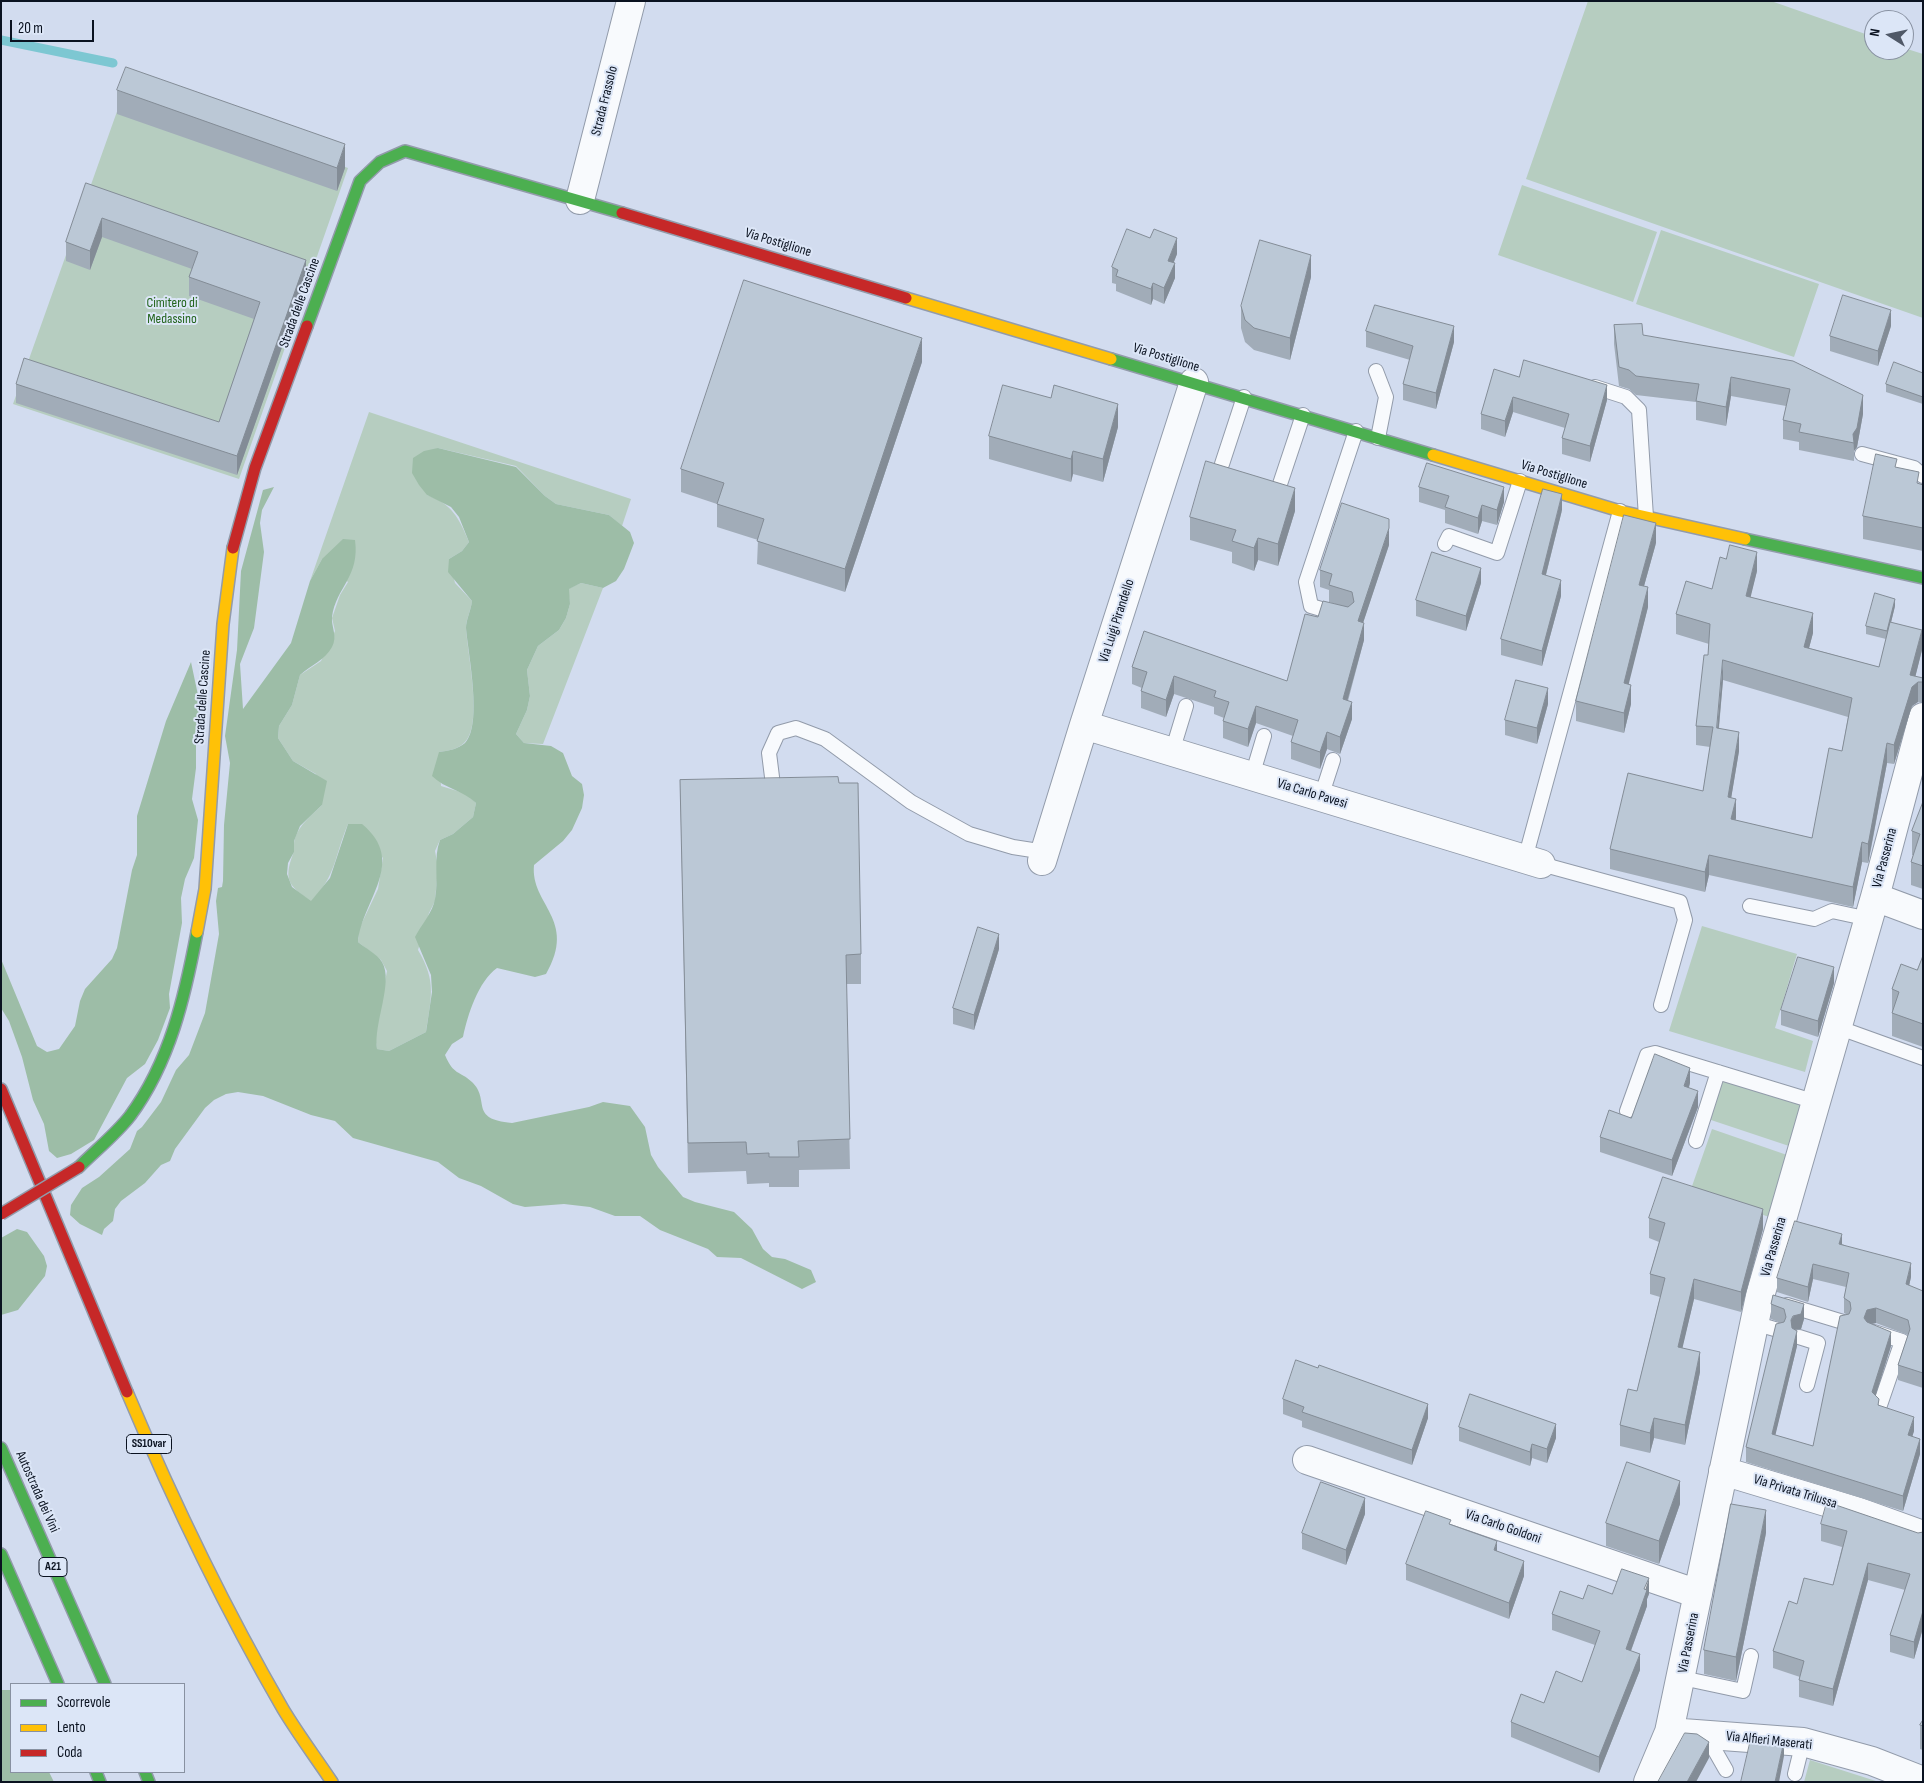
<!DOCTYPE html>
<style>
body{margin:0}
#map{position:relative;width:1924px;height:1783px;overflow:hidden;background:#d2dcef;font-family:"Sofia Sans Condensed",sans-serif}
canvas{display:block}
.frame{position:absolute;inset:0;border:2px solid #0a1220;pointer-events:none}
.legend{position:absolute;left:10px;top:1683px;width:175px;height:90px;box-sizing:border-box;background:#dce6f7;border:1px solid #8891a1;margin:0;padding:6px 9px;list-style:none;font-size:15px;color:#0a1220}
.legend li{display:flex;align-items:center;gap:10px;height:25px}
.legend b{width:25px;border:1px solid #8891a1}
.north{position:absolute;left:1864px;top:10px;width:50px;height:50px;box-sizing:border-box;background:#dce6f7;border:1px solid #8891a1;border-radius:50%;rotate:280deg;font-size:14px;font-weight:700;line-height:20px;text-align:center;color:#0a1220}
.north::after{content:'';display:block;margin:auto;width:18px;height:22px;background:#505968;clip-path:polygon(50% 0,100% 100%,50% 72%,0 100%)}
.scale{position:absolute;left:10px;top:20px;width:84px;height:22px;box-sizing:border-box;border:2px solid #0a1220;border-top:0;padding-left:6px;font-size:15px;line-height:18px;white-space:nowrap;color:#0a1220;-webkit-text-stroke:4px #dce6f7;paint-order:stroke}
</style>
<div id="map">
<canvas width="1924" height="1783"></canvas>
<div class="frame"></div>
<ul class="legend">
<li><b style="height:6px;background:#4caf50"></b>Scorrevole</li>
<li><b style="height:6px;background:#ffc107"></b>Lento</li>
<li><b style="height:6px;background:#c62828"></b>Coda</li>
</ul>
<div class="north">N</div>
<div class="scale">20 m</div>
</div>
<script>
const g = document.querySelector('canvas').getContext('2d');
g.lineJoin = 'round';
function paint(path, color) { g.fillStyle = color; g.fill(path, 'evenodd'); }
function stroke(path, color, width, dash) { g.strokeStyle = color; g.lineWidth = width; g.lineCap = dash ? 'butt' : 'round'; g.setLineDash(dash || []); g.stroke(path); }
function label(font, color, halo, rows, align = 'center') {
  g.font = font + ' "Sofia Sans Condensed",sans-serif'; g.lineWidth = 4; g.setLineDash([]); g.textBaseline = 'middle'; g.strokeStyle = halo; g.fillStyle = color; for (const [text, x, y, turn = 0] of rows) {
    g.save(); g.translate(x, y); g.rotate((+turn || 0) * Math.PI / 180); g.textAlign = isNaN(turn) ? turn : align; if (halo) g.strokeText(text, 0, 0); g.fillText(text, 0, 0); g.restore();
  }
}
const green = new Path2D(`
 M1588 1H1771L1874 37V50H1904V48L1923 54V318L1526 179Z
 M125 89 348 168 239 479 13 404Z
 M1522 185 1657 232 1633 302 1498 255Z
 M1661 230 1819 284 1794 357 1636 304Z
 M369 412 631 499 622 526 609 515 556 504 545 496 516 466 438 448 427 495C452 504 459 518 469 542L462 551 449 559 455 583 472 601C471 610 466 620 466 627 467 653 484 726 464 743 458 749 448 751 439 752L441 786 467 794 476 803 473 817 453 834 440 840 435 851 438 867 435 901 429 913 418 950C437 982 431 997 426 1032L389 1051 377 1049 375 1037 387 971 381 960 358 942 359 929 378 889 383 858 348 824C334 857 337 874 311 902 289 885 283 881 293 854 295 849 293 843 295 838 300 824 311 816 322 805L316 774 293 761 278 738 279 726 292 705 300 675 321 661 335 631 332 618 340 595 348 582 322 559 310 581Z
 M581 583 603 588 543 744 524 743 516 734 527 710 530 696 527 670 538 646 559 630 566 618 570 604 568 589Z
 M1702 926 1797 954 1775 1028 1813 1041 1805 1072 1669 1031Z
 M1722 1080 1802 1102 1789 1146 1708 1119Z
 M1712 1129 1787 1155 1769 1217 1691 1189Z
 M1810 1760 1879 1782H1804Z`);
const forest = new Path2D(`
 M438 448 516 467 545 496 556 504 609 515 630 532 634 543 624 569 616 581 603 588 581 583 569 589 570 604 566 618 559 630 538 646 527 670 530 696 527 710 516 734 524 743 551 746 563 753 572 776 582 784 584 795 582 808 572 830 563 841 534 865C530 905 578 919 546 974L535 977 497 968C478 982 468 1014 463 1037L452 1044 445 1055C454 1076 459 1070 472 1082 491 1100 468 1119 512 1123L589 1107 603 1102 630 1106 645 1127 651 1155 658 1167 683 1197 695 1202 734 1212 752 1229 763 1249 772 1257 785 1259 811 1270 816 1282 802 1289 741 1258 717 1257 708 1249 660 1230 640 1216H615L590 1207 564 1204 525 1207 513 1204 481 1186 459 1178 438 1162 353 1138 335 1121 311 1115 263 1096 238 1092 226 1094 214 1100 205 1108 175 1149 170 1161 161 1165 145 1183 121 1201 115 1209 113 1221 104 1229 102 1235 80 1224 70 1215 71 1205 82 1188 99 1177 130 1149 137 1131 142 1127 161 1102 176 1070 189 1055 205 1013 219 934 216 901 218 888 222 887 223 881 224 825 230 763 225 736 237 650 241 571 263 490 274 487 262 510 260 523 264 552 254 628 240 664 243 709 291 643 310 581 322 559 343 539 355 540C360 577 336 587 332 617 331 627 338 636 332 647 325 660 311 665 300 675L292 705 279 726 278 738 293 761 327 781 322 805 300 826 294 841V852L288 863 287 874 292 887 311 901 330 878 348 824H362C408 862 362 900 358 942 365 948 377 954 382 962 394 982 373 1024 377 1049L389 1051 426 1032 432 992 431 975 415 937C421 925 433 912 435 899 439 879 433 858 440 840L453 834 473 817 476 803C463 790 445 789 432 776L439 752C448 751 458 749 465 743 483 725 468 653 466 628 466 620 471 610 472 601L448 572 449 559 462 551 469 542 459 517 451 507 427 495 419 485 412 473 413 458 424 451Z
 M191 662 203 719 196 743V768L192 799 198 820 194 858 185 879 181 898 182 923 169 994 170 1008 158 1040 145 1064 127 1078 94 1140 71 1154 57 1158 49 1151 44 1124 33 1100 22 1057 9 1021 1 1008V959L37 1046 47 1052 59 1049 75 1026 80 1001 85 989 112 959 117 948 132 870 137 855V816L166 721Z
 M17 1229 27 1232 44 1256 47 1266 45 1276 18 1310 1 1315V1238Z
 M1 1690H11V1772H49L54 1782H1Z`);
const stream = new Path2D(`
 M1 40 113 63`);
const lane = new Path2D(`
 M1376 371 1386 397 1378 438
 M1595 387 1626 397 1639 410 1646 517
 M1862 454 1914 468 1923 476
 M1222 464 1244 397
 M1280 484 1303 415
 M1445 544 1449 536 1497 553 1520 481
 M1338 614 1311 606 1306 582 1356 431
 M1172 752 1186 706
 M1252 776 1264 736
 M774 793 769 753 778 733 796 728 825 739 911 802 969 834 1013 847 1045 852
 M1321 797 1333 760
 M1525 859 1620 511
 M1541 864 1680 902 1685 920 1661 1005
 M1750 906 1814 919 1832 911 1869 919
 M1837 1027 1923 1058
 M1627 1111 1647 1055 1655 1053 1816 1102
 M1696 1141 1718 1072
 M1787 1305 1843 1322
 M1754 1323 1778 1330
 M1874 1332 1902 1341 1880 1405
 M1799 1337 1818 1343 1807 1385
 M1682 1678 1743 1691 1751 1656
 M1706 1735 1726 1770
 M1795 1774 1803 1742`);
const street = new Path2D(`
 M580 200 631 1
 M1084 725 1541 864
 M1042 861 1084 725 1194 382
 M1875 897 1923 915
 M1307 1460 1698 1594
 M1723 1471 1859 1512 1923 1535
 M1669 1732 1803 1742 1872 1761 1923 1781
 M1648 1782 1669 1732 1760 1296 1875 897 1923 717`);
const fast = new Path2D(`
 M307 326 360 181 380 162 405 151 622 213
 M1111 359 1433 455
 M1745 539 1923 578
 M79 1167C96 1150 116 1134 130 1116 170 1062 185 996 197 932
 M1 1448 105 1684
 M1 1554 58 1684
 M96 1772 100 1782
 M145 1772 149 1782`);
const slow = new Path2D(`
 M906 298 1111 359
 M1433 455 1620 511 1745 539
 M197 932 205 889 223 624 233 548
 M127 1392C173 1501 224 1607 283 1709 298 1734 316 1758 332 1782`);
const jam = new Path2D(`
 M622 213 906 298
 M233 548 255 468 307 326
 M1 1089 127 1392`);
const jamBridge = new Path2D(`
 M1 1214 79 1167`);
const wall = new Path2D(`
 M117 90 345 168 337 191 117 114Z
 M86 183 306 279 237 475 16 403V384L219 422 254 319 189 296V277L192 269 102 237 90 270 66 261V242Z
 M1177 254 1174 262 1175 278 1164 304 1153 299 1151 305 1116 291V284L1112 283V267Z
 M1311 277 1290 360 1254 350 1245 342 1241 328V306Z
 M1614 325 1643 335 1863 414 1857 447 1854 451V461L1799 450V442L1783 439V420L1786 406 1731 396 1726 426 1696 420V402L1636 395 1629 389 1619 386 1614 344Z
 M1891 326 1878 366 1830 351V336Z
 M1366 331 1454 342 1436 409 1403 400V384L1410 360 1366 347Z
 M922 362 845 592 757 564 758 540 717 527V504L681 492V469Z
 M1923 373V404L1886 392V384Z
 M1519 377 1607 400 1590 462 1562 454V438L1565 428 1513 412 1505 437 1481 429V414Z
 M1118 427 1103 482 1073 474 1071 482 989 459V436Z
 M1897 468 1919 484 1923 485V551L1863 539V516Z
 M1419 487 1504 502 1497 525 1482 521 1478 534 1445 523V510L1419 502Z
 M1562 510 1546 575 1561 596 1542 666 1501 655V639Z
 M1295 511 1278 566 1258 560 1254 571 1232 563V552L1190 540V517Z
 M1656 543 1644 586 1648 607 1628 684 1631 704 1624 733 1576 721V701Z
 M1389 545 1363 623 1364 640 1348 701 1352 719 1340 754 1327 749 1320 769 1291 759V742L1293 736 1256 723 1248 747 1223 738V721L1224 718 1214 714V707L1174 694 1166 717 1141 708V691L1142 688 1132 684V667L1287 681 1318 617 1338 605 1329 602V590L1320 587V570Z
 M1757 571 1750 597 1813 633 1809 648 1879 667 1886 639 1866 634V626L1895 606 1891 622 1922 650 1915 677 1923 678V702H1918L1912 706 1894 764 1887 763 1869 860 1868 863 1862 862 1853 907 1709 875 1705 892 1610 869V849L1703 791 1710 747 1696 745V726L1708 655 1709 644 1676 634V614L1712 589ZM1723 680 1848 717 1842 751 1812 838 1735 820 1736 818 1731 798 1739 751 1719 728Z
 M1481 583 1466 631 1416 616V600Z
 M1548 704 1537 744 1505 735V720Z
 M680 780 839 783 861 954V984H846L850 1169 799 1170V1187H769V1183L747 1184 746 1171 688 1173Z
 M1923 802V889L1911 885V862L1913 855H1912V831Z
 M999 949 974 1030 953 1024V1008Z
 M1923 956V1047L1892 1036V989L1917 970Z
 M1834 983 1818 1037 1781 1025V1010Z
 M1690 1083 1689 1088 1698 1107 1672 1176 1600 1152V1137L1631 1118Z
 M1649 1218 1763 1229 1741 1312 1694 1299 1682 1348 1700 1372 1685 1445 1654 1438 1650 1453 1620 1446V1425L1637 1391 1660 1297 1650 1294V1274L1659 1242 1649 1238Z
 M1842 1244 1911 1277 1909 1286 1923 1291V1388L1898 1380V1365L1908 1335 1876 1323 1871 1324 1891 1346 1875 1396 1879 1406 1914 1431 1912 1437 1920 1454 1903 1511 1746 1462V1447L1781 1323 1771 1319V1304L1773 1295 1804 1319 1801 1329 1795 1330 1797 1346 1775 1435 1813 1446 1846 1314 1844 1313V1298L1846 1287 1813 1279 1808 1302 1777 1292V1278Z
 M1283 1399 1428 1418 1412 1465 1302 1427V1421L1283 1414Z
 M1459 1427 1556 1438 1547 1463 1532 1458 1530 1466 1459 1441Z
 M1680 1504 1659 1564 1606 1546V1523Z
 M1365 1514 1346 1565 1302 1549V1533Z
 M1821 1524 1918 1533 1923 1532V1628L1914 1659 1890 1652V1635L1905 1590 1868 1580 1833 1706 1799 1697V1680L1800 1677 1773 1668V1651L1797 1604 1833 1585 1842 1547 1821 1541Z
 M1766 1533 1736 1681 1704 1674V1650Z
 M1497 1551 1524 1576 1509 1619 1406 1580V1564Z
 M1649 1594 1647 1599V1606L1631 1651 1640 1670 1599 1773 1511 1737V1722L1582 1682 1595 1645 1552 1630V1614L1583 1599Z
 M1923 1720V1750L1920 1749V1725Z`);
const shadedWall = new Path2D(`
 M345 144V168L337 191V168Z
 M102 218V237L90 270V251Z
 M1177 238V254L1168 276V261Z
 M1311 255V277L1290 360V338Z
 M306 260V279L237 475V456Z
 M1175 263V278L1164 304V288Z
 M1153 283V299L1151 305V289Z
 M1891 310V326L1878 366V351Z
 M1454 326V342L1436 409V393Z
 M922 338V362L845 592V569Z
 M1731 377V396L1726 426V407Z
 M1607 385V400L1590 462V446Z
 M1863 395V414L1857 447 1854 451 1853 434Z
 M1513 397V412L1505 437V421Z
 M1118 404V427L1103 482V459Z
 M1073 451V474L1071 482V459Z
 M1504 487V502L1497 525V510Z
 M1295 488V511L1278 566V544Z
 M1562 494V510L1542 590V574Z
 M1482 505V521L1478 534V518Z
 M1656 523V543L1639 604V585Z
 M1389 528V545L1358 638V621Z
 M1258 538V560L1254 571V548Z
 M1757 552V571L1746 616V596Z
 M1481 568V583L1466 631V616Z
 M1561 580V596L1542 666V651Z
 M1648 587V607L1624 703V683Z
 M1895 599V606L1887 639V631Z
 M1813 613V633L1804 667V647Z
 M1364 623V640L1343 716V699Z
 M1922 630V650L1913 686 1918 682V702L1912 706 1894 764V745L1910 675Z
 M1723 660V680L1717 747V728Z
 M1174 676V694L1166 717V700Z
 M1631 685V704L1624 733V713Z
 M1548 688V704L1537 744V728Z
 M1352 702V719L1340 754V737Z
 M1256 706V723L1248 747V729Z
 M1327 732V749L1320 769V752Z
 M1739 732V751L1728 817V797Z
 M1887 743V763L1868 863V844Z
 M1736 799V818L1731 839V819Z
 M1862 842V862L1853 907V887Z
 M1709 855V875L1705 892V872Z
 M999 934V949L974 1030V1015Z
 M1834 967V983L1818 1037V1021Z
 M1690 1068V1083L1684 1102V1086Z
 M1698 1091V1107L1672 1176V1160Z
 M1763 1209V1229L1741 1312V1292Z
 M1842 1234V1249L1839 1244Z
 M1911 1263V1277L1906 1299V1284Z
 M1813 1264V1279L1808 1302V1287Z
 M1694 1279V1299L1678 1367V1347Z
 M1804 1304V1319L1801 1329 1793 1330 1791 1335V1320Z
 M1876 1308V1323L1867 1325 1864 1318 1867 1310Z
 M1797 1331V1346L1772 1449V1434Z
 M1891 1332V1346L1872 1407V1392Z
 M1700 1352V1372L1685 1445V1425Z
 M1428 1404V1418L1412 1465V1450Z
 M1914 1417V1431L1908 1450V1435Z
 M1654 1418V1438L1650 1453V1433Z
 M1556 1424V1438L1547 1463V1449Z
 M1920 1439V1454L1903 1511V1496Z
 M1532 1444V1458L1530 1466V1452Z
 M1680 1481V1504L1659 1564V1541Z
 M1365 1498V1514L1346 1565V1550Z
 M1766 1510V1533L1736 1681V1657Z
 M1497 1541V1557L1494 1550Z
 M1524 1561V1576L1509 1619V1603Z
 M1868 1563V1580L1833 1706V1689Z
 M1649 1578V1594L1647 1599V1606L1626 1664V1649Z
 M1923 1611V1628L1914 1659V1642Z
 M1640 1654V1670L1599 1773V1757Z
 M1784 1741V1756L1779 1782H1775Z
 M1709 1742V1758L1696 1782H1687Z`);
const building = new Path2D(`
 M126 67 345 144 337 168 117 90Z
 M86 183 306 260 237 456 16 384 24 358 219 422 260 302 189 277 198 252 102 218 90 251 66 242Z
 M1127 229 1150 238 1154 229 1177 238 1168 261 1175 263 1164 288 1153 283 1151 289 1116 276 1118 270 1112 267Z
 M1260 240 1311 255 1290 338 1254 328 1245 320 1241 306Z
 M744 280 922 338 845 569 757 541 764 519 717 504 724 483 681 469Z
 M1843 295 1891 310 1878 351 1830 336Z
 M1375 305 1454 326 1436 393 1403 384 1413 346 1366 331Z
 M1642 324 1643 335 1793 361 1863 395 1857 428 1853 434 1854 443 1799 432 1801 424 1783 420 1790 389 1731 377 1726 407 1696 401 1699 384 1636 376 1629 370 1619 367 1614 325Z
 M1524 360 1607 385 1590 446 1562 438 1569 414 1513 397 1505 421 1481 414 1494 369 1519 377Z
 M1894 362 1923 373V397L1886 384Z
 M1003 385 1051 398 1054 385 1118 404 1103 459 1073 451 1071 459 989 436Z
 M1876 454 1897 459 1895 467 1919 472 1917 483 1923 485V528L1863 516Z
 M1206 461 1295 488 1278 544 1258 538 1254 548 1232 541 1236 530 1190 517Z
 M1427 463 1504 487 1497 510 1482 505 1478 518 1445 507 1449 496 1419 487Z
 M1543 489 1562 494 1542 574 1561 580 1542 651 1501 639Z
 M1342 503 1389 519V528L1358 621 1364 623 1343 699 1352 702 1340 737 1327 732 1320 752 1291 742 1298 720 1256 706 1248 729 1223 721 1229 702 1214 697 1216 691 1174 676 1166 700 1141 691 1147 672 1132 667 1144 631 1287 681 1305 614 1318 617 1323 601 1348 607 1354 602 1352 592 1329 585 1332 574 1320 570Z
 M1624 515 1656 523 1639 585 1648 587 1624 683 1631 685 1624 713 1576 701Z
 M1730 545 1757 552 1746 596 1813 613 1804 647 1879 667 1890 622 1922 630 1910 675 1923 678V682H1918L1912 687 1894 745 1887 743 1869 840 1868 844 1862 842 1853 887 1709 855 1705 872 1610 849 1628 773 1703 791 1713 727 1696 726 1704 655H1708L1710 624 1676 614 1686 581 1712 589 1720 557 1726 559ZM1723 660 1852 698 1842 751 1829 748 1812 838 1731 819 1736 799 1728 797 1739 732 1717 728Z
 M1432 552 1481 568 1466 616 1416 600Z
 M1875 593 1895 599 1887 631 1866 626Z
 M1516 680 1548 688 1537 728 1505 720Z
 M838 777 839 783H858L861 954 846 955 850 1139 798 1141 799 1157H769V1153L747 1154 746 1142 688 1143 680 780Z
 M1923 802V866L1911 862 1920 834 1912 831Z
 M978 927 999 934 974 1015 953 1008Z
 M1923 956V1024L1892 1013 1899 992 1892 989 1901 964 1917 970Z
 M1798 957 1834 967 1818 1021 1781 1010Z
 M1655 1054 1690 1068 1684 1086 1698 1091 1672 1160 1600 1137 1609 1110 1631 1118Z
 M1663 1177 1763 1209 1741 1292 1694 1279 1678 1347 1700 1352 1685 1425 1654 1418 1650 1433 1620 1425 1628 1389 1637 1391 1665 1278 1650 1274 1665 1223 1649 1218Z
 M1795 1221 1842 1234 1839 1244 1911 1263 1906 1284 1923 1291V1373L1898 1365 1910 1329 1908 1320 1876 1308 1867 1310 1864 1318 1867 1322 1891 1332 1872 1392 1879 1399 1878 1405 1914 1417 1908 1435 1920 1439 1903 1496 1746 1447 1776 1324 1784 1322 1786 1317 1784 1309 1771 1304 1773 1295 1804 1304 1801 1314 1793 1316 1791 1320 1792 1328 1797 1331 1772 1434 1813 1446 1840 1316 1849 1314 1851 1309 1850 1302 1844 1298 1849 1273 1813 1264 1808 1287 1777 1278Z
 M1296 1360 1318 1368 1319 1365 1428 1404 1412 1450 1302 1412 1304 1407 1283 1399Z
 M1470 1394 1556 1424 1547 1449 1532 1444 1530 1452 1459 1427Z
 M1627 1462 1680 1481 1659 1541 1606 1523Z
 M1321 1482 1365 1498 1346 1550 1302 1533Z
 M1827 1502 1918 1533 1923 1532V1611L1914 1642 1890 1635 1910 1574 1868 1563 1833 1689 1799 1680 1804 1661 1773 1651 1789 1601 1797 1604 1804 1578 1833 1585 1847 1531 1821 1524Z
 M1731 1504 1766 1510 1736 1657 1704 1650Z
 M1426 1511 1451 1520 1449 1524 1497 1541 1494 1550 1524 1561 1509 1603 1406 1564Z
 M1622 1569 1649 1578 1644 1589 1647 1590 1626 1649 1640 1654 1599 1757 1511 1722 1521 1694 1544 1703 1556 1671 1582 1682 1600 1631 1552 1614 1560 1591 1583 1599 1588 1585 1612 1594Z
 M1923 1720V1726L1920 1725Z
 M1685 1733 1697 1734 1709 1742 1687 1782H1658Z
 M1751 1739 1784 1741 1775 1782H1741Z`);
const shields = [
 [149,1444,45],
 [53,1567,28]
];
const shieldNames = [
 ["SS10var",149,1444],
 ["A21",53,1567]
];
const streetNames = [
 ["Strada Frassolo",605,101,-76],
 ["Via Postiglione",778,243,17],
 ["Strada delle Cascine",300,303,-70],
 ["Via Postiglione",1166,358,17],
 ["Via Postiglione",1554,475,17],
 ["Via Luigi Pirandello",1117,621,-72],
 ["Strada delle Cascine",203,697,-86],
 ["Via Carlo Pavesi",1312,794,17],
 ["Via Passerina",1885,858,-75],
 ["Via Passerina",1774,1247,-74],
 ["Autostrada dei Vini",37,1492,66],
 ["Via Privata Trilussa",1795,1492,17],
 ["Via Carlo Goldoni",1503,1527,19],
 ["Via Passerina",1689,1643,-79],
 ["Via Alfieri Maserati",1769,1741,6]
];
const parkNames = [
 ["Cimitero di",172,303],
 ["Medassino",172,319]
];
paint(green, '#b6cdc0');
paint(forest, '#9dbda7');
stroke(stream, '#7dc7d2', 9);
stroke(lane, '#929baa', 16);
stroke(street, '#929baa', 30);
stroke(fast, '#929baa', 14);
stroke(slow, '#929baa', 14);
stroke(jam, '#929baa', 14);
stroke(lane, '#f8fafd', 14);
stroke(street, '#f8fafd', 28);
stroke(fast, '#4caf50', 11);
stroke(slow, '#ffc107', 11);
stroke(jam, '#c62828', 11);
stroke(jamBridge, '#929baa', 14, []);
stroke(jamBridge, '#c62828', 11);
paint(wall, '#a1acb8');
paint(shadedWall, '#838c96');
paint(building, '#bbc8d6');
stroke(building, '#838c96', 1);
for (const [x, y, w] of shields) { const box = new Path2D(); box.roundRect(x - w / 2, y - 9.5, w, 19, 4); g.fillStyle = '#dce6f7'; g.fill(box); stroke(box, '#0a1220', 1); }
label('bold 12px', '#0a1220', null, shieldNames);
label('14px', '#0a1220', '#dce6f7', streetNames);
label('14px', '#22641b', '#dce6f7', parkNames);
</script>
